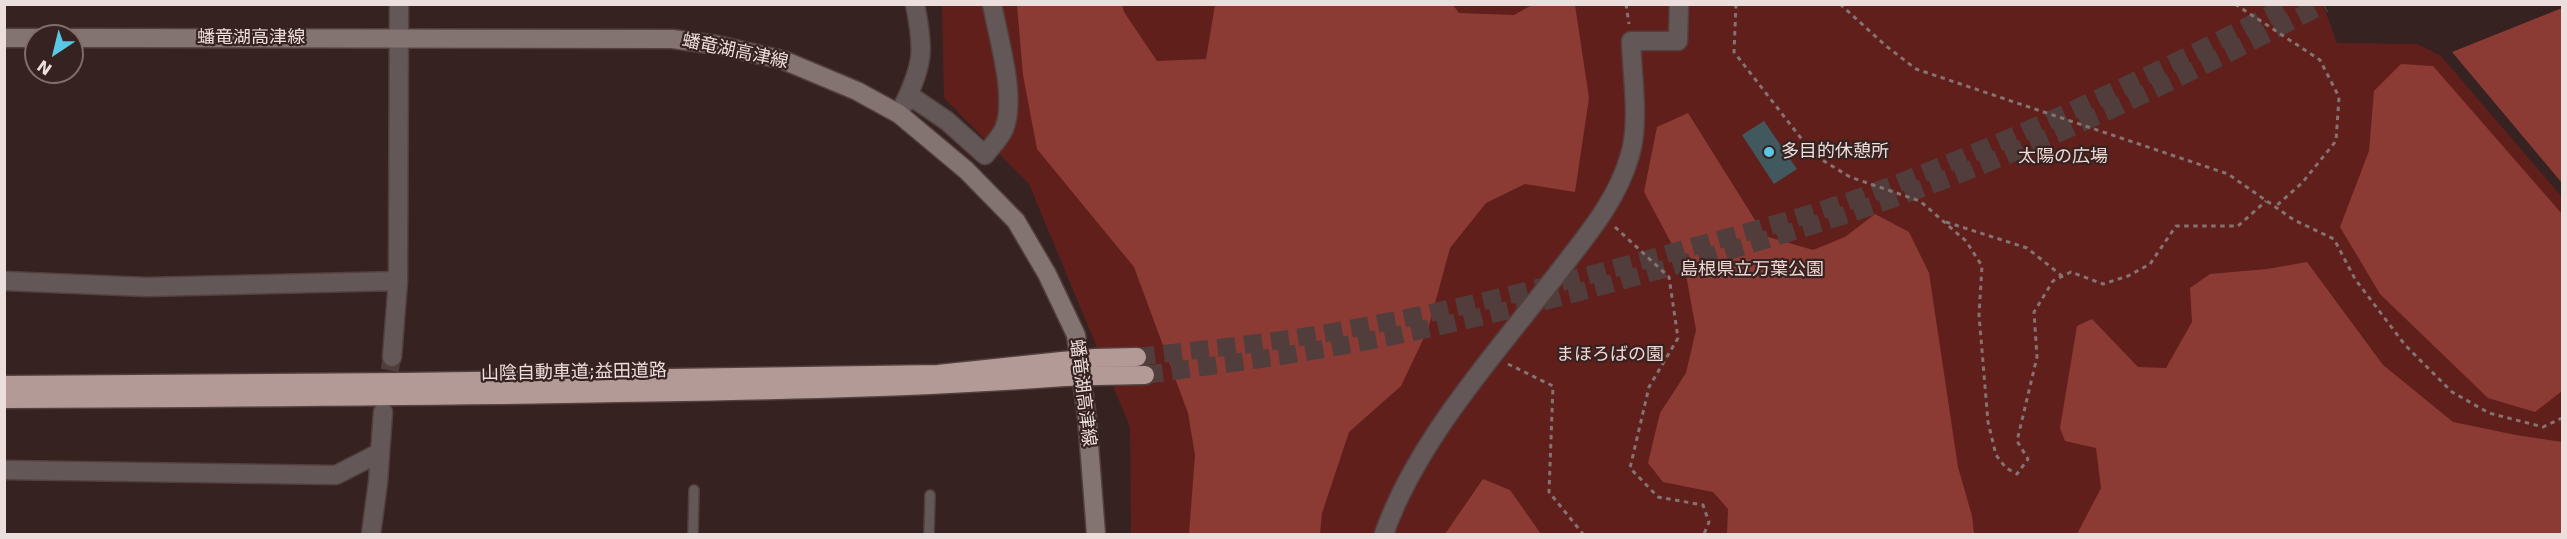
<!DOCTYPE html>
<meta charset="utf-8">
<style>
body{margin:0}
#map{position:relative;width:2567px;height:539px;overflow:hidden;background:#362220;font-family:"DejaVu Sans",sans-serif}
canvas{display:block}
.frame{position:absolute;inset:0;border:6px solid #ecdedc;pointer-events:none}
.north{position:absolute;left:24px;top:24px;width:60px;height:60px;box-sizing:border-box;background:#362220;border:2px solid #7f6d6b;border-radius:50%;rotate:215deg;font-size:16px;font-weight:700;line-height:24px;text-align:center;color:#ecdedc}
.north::after{content:'';display:block;margin:auto;width:21px;height:27px;background:#59c8e4;clip-path:polygon(50% 0,100% 100%,50% 72%,0 100%)}
</style>
<div id="map">
<canvas width="2567" height="539"></canvas>
<div class="frame"></div>
<div class="north">N</div>
</div>
<script>
const g = document.querySelector('canvas').getContext('2d');
g.lineJoin = 'round';
function paint(path, color) { g.fillStyle = color; g.fill(path, 'evenodd'); }
function stroke(path, color, width, dash) { g.strokeStyle = color; g.lineWidth = width; g.lineCap = dash ? 'butt' : 'round'; g.setLineDash(dash || []); g.stroke(path); }
function label(font, color, halo, rows, align = 'center') {
  g.font = font + ' "DejaVu Sans","Noto Sans JP",sans-serif'; g.lineWidth = 4.5; g.setLineDash([]); g.textBaseline = 'middle'; g.strokeStyle = halo; g.fillStyle = color; for (const [text, x, y, turn = 0] of rows) {
    g.save(); g.translate(x, y); g.rotate((+turn || 0) * Math.PI / 180); g.textAlign = isNaN(turn) ? turn : align; if (halo) g.strokeText(text, 0, 0); g.fillText(text, 0, 0); g.restore();
  }
}
const green = new Path2D(`
 M942 5H2323L2337 43 2417 44 2441 56 2562 197V534H1131L1130 427 1029 184 944 98Z`);
const forest = new Path2D(`
 M1452 4 1459 13 1514 15 1532 5H1575L1589 98 1575 192 1525 184 1486 203 1450 248 1428 329 1401 386 1349 432 1322 513 1320 534H1189L1195 455 1188 413 1134 267 1037 149 1023 75 1017 5H1122L1124 12 1157 61 1206 59 1215 5Z
 M2562 8V183L2452 52Z
 M2401 64 2433 66 2562 214V391L2535 412 2488 398 2380 294 2340 227 2369 151 2374 91Z
 M1688 113 1765 236 1813 250 1845 237 1875 214 1909 232 1929 273 1958 467 1972 516 1974 534H1727L1728 509 1713 492 1663 482 1648 463 1660 413 1686 373 1696 330 1685 269 1644 192 1657 127Z
 M2307 262 2383 365 2453 422 2516 435 2562 442V534H2077L2101 488 2096 448 2065 441 2060 428 2077 326 2092 319 2138 367 2166 368 2192 322 2190 288 2210 274 2267 269Z
 M1483 479 1510 490 1541 534H1445Z`);
const building = new Path2D(`
 M1764 121 1797 169 1774 184 1742 135Z`);
const streetTunnel = new Path2D(`
 M385 397 392 357`);
const highwayTunnel = new Path2D(`
 M1137 357C1188 351 1239 346 1289 339 1421 319 1552 286 1681 250 1746 232 1811 216 1874 192 2017 139 2155 74 2291 4
 M1145 375C1194 368 1244 362 1293 354 1421 334 1546 302 1671 267 1783 236 1894 202 2002 157 2112 112 2219 59 2324 4`);
const path = new Path2D(`
 M1626 4 1629 24
 M1736 4 1734 52 1814 155 1850 177 1920 201 1966 241 1982 266 1979 315 1988 422 1996 455 2006 468 2017 474 2028 459 2017 441 2037 357 2034 312 2053 281 2071 272 2103 284 2128 276 2150 264 2176 226H2238L2266 201
 M1840 4 1886 46 1916 69 2228 174 2294 220 2334 239 2355 279 2405 345 2452 392 2489 413 2543 427 2562 418
 M2235 4 2320 60 2339 97 2336 141 2302 183 2275 207
 M1946 222 2027 248 2062 276
 M1615 227 1669 277 1678 338 1649 387 1630 468 1658 497 1703 505 1709 522 1704 534
 M1508 364 1553 386 1549 492 1583 534`);
const lane = new Path2D(`
 M693 534 694 490
 M929 534 930 495`);
const street = new Path2D(`
 M909 95 947 121 985 155C991 147 1000 138 1004 129 1017 98 998 37 992 4
 M904 104C924 63 924 49 915 4
 M4 281 147 287 398 281
 M392 357 398 281 399 4
 M4 470 336 475 379 453
 M371 534 378 482 383 412
 M1384 534C1416 442 1494 355 1554 278 1583 240 1617 202 1630 155 1640 122 1632 75 1631 41H1678L1679 4`);
const secondary = new Path2D(`
 M4 38H36
 M72 38 672 39 717 45 783 60 857 91 899 114 966 170 1016 221 1047 274 1076 335 1087 418 1096 534`);
const highway = new Path2D(`
 M1095 358 1137 357
 M1097 376 1145 375
 M4 385 404 382 938 374 1062 361
 M4 399C209 398 413 397 618 393 767 391 916 388 1065 377`);
const highwayBridge = new Path2D(`
 M1062 361 1095 358
 M1065 377 1097 376`);
const markers = [
 [1769,152,6,"#59c8e4"]
];
const streetNames = [
 ["蟠竜湖高津線",251,38],
 ["蟠竜湖高津線",735,52,12],
 ["山陰自動車道;益田道路",574,373,-1],
 ["蟠竜湖高津線",1082,393,83]
];
const poiNames = [
 ["多目的休憩所",1781,152]
];
const parkNames = [
 ["太陽の広場",2063,157],
 ["島根県立万葉公園",1752,270],
 ["まほろばの園",1610,355]
];
paint(green, '#611f1b');
paint(forest, '#8c3b34');
paint(building, '#40585e');
stroke(streetTunnel, '#513e3c', 18, [18, 9]);
stroke(highwayTunnel, '#513e3c', 18, [18, 9]);
stroke(lane, '#53403e', 12);
stroke(street, '#53403e', 21);
stroke(secondary, '#53403e', 21);
stroke(highway, '#53403e', 21);
stroke(path, '#847371', 3, [4.5, 4.5]);
stroke(lane, '#635857', 9);
stroke(street, '#635857', 18);
stroke(secondary, '#837371', 18);
stroke(highway, '#b49a97', 18);
stroke(highwayBridge, '#53403e', 21, []);
stroke(highwayBridge, '#b49a97', 18);
for (const [x, y, r, color] of markers) { const dot = new Path2D(); dot.arc(x, y, r, 0, 2 * Math.PI); g.fillStyle = color; g.fill(dot); stroke(dot, '#362220', 2); }
label('18px', '#ecdedc', '#362220', streetNames);
label('18px', '#ecdedc', '#362220', poiNames, 'left');
label('18px', '#f0d7d4', '#362220', parkNames);
</script>
